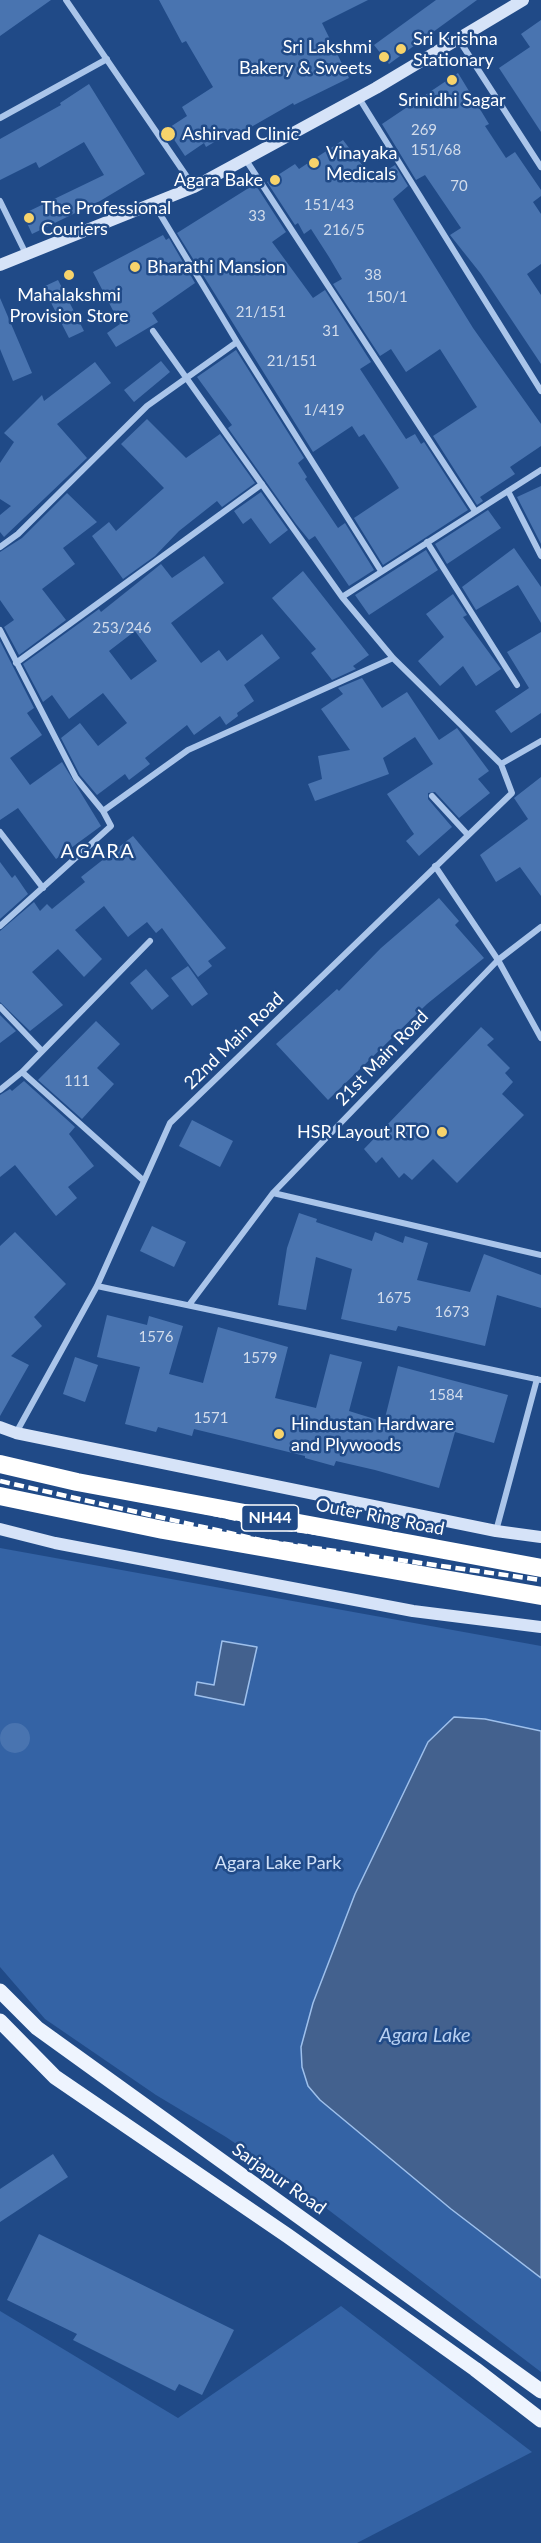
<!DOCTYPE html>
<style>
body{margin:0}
canvas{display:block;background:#204a87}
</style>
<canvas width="541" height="2543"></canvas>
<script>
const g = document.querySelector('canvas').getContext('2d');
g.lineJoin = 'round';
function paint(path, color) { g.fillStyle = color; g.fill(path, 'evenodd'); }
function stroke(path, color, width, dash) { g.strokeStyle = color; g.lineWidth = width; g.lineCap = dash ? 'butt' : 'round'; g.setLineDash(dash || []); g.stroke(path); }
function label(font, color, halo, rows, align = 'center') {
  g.font = font + ' Lato,sans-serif'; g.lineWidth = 5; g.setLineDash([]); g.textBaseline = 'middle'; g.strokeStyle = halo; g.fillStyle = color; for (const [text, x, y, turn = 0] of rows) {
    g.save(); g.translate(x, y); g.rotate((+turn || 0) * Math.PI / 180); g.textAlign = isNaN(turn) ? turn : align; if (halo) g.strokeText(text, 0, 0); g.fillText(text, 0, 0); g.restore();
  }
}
const green = new Path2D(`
 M0 1548 541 1646V2372L288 2179 226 2137 156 2095 45 2019 0 1967Z
 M341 2306 532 2452 357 2543H0V2311L178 2418Z`);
const water = new Path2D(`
 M222 1641 257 1647 244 1705 195 1695 197 1682 214 1685Z
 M454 1717 485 1719 541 1731V2278L451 2209 320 2100 308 2086 302 2067 301 2047 313 2003 355 1894 428 1742Z`);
const building = new Path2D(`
 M0 0H51L0 36Z
 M159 0H368L322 23 349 78 294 105 293 103 239 134 236 129 206 147 204 143 185 156 167 129 187 116 182 107 213 87 186 41 182 43Z
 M436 0H477L389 64 374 45Z
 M541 20V132L499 68 530 47 521 34Z
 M458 73 489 124 485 126 506 158 515 152 541 190V196L533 202 541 214V264L527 274 541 295V364L481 274 450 235 461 228 425 175 416 180 382 124Z
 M89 84 145 174 100 201 32 234 23 214 104 175 84 142 39 168 36 162 0 180V139L61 105 60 103Z
 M343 140 373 179 395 165 408 186 393 199 473 328 541 424V446L510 467 515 474 480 497 483 501 477 505 433 436 477 407 440 349 406 372 391 349 380 356 333 284 342 279 329 257 311 229 304 234 298 223 295 225 267 182 295 164 299 169Z
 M255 184 286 232 272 242 313 298 325 290 371 362 360 369 406 439 415 434 421 444 424 442 468 510 383 565 354 518 399 488 389 472 364 434 359 437 352 426 313 452 177 233Z
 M163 235 166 240 169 238 195 283 152 313 158 322 116 347 107 333 120 324 93 272Z
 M58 280 84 331 69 338 43 287Z
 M0 298 32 373 13 381 0 349Z
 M236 350 304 458 298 463 307 477 305 479 338 528 345 523 374 570 349 586 315 536 309 540 296 524 228 428 232 425 197 377Z
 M161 361 170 372 134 402 124 390Z
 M95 362 111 383 57 424 87 458 4 537 0 532V515L11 506 0 499V463L14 442 4 433 42 395 44 401Z
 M147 419 186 458 220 434 255 483 222 507 217 501 179 531 155 556 123 579 92 536 109 522 116 531 164 488 121 444Z
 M541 486V544L517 497Z
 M261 492 288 530 270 544 251 518 243 524 234 511Z
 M67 493 97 522 63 548 75 564 42 589 66 620 19 655 4 627 14 620 0 600V552L22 538Z
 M488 510 501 528 447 564 435 544Z
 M514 548 541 587V623L518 585 476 610 462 587Z
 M426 550 438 570 369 615 355 595Z
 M204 556 224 583 171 623 201 663 219 650 227 661 262 634 280 658 244 685 254 701 237 713 238 716 226 725 220 716 194 735 187 725 145 758 150 764 129 780 125 774 97 795 80 775 61 738 80 723 98 746 127 723 103 693 69 719 52 695 43 702 23 664 99 609 101 612 161 564 172 578ZM135 631 157 661 131 680 109 651Z
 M303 571 369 655 353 666 356 669 332 680 311 653 316 649 272 598Z
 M453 594 467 615 463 617 501 669 476 686 463 666 440 686 418 661 444 637 426 614Z
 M541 632V713L511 733 495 711 529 688 507 652Z
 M0 641 34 708 27 713 42 735 10 758 30 785 62 762 101 826 56 859 18 808 0 820Z
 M362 678 382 708 407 692 439 740 457 728 489 771 478 779 490 793 459 818 435 792 428 793V799L452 827 419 856 406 841 414 834 387 794 433 764 415 737 383 758 389 774 315 801 308 784 322 779 318 756 350 750 321 709 343 694 338 688Z
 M541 777V896L520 867 496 882 480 855 528 819 514 798Z
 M133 836 226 948 208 961 212 966 198 977 162 928 156 933 147 922 128 937 104 906 75 930 102 959 84 977 58 949 32 972 63 1005 30 1031 0 1002V931L34 902 40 911 47 904 52 909 85 882 81 877Z
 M0 862 12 878 15 875 28 894 0 919Z
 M439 898 459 921 455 925 484 958 427 1004 328 1100 276 1044 337 989 339 991 381 948Z
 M188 966 208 994 192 1006 171 978Z
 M146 969 169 996 152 1010 130 983Z
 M0 1015 16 1031 0 1043Z
 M96 1021 120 1044 97 1068 114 1084 82 1119 38 1080Z
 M481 1027 494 1039 487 1045 510 1068 505 1073 513 1082 502 1094 524 1115 457 1183 433 1159 412 1180 404 1173 399 1178 382 1157 376 1163 364 1149Z
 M24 1081 75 1127 69 1134 94 1166 68 1187 77 1198 56 1216 15 1165 0 1177V1095L10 1089 12 1091Z
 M192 1120 233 1141 220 1167 179 1146Z
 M299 1213 317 1219 316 1222 372 1241 375 1232 403 1243 405 1236 428 1243 417 1280 470 1292 484 1254 541 1275V1308L497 1295 485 1346 398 1326 396 1331 341 1319 352 1269 316 1257 306 1310 278 1305 287 1248Z
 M152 1226 186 1242 174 1267 140 1251Z
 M15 1232 66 1284 34 1317 42 1326 11 1356 29 1365 0 1416V1246Z
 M107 1315 147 1325 149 1316 183 1326 169 1374 203 1383 218 1327 288 1347 275 1398 316 1408 330 1354 362 1362 349 1411 384 1422 398 1366 508 1395 494 1443 455 1432 439 1488 375 1470 336 1461 334 1466 305 1458V1456L194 1429 192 1436 158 1427 156 1432 125 1424 140 1367 97 1357Z
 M75 1357 98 1365 85 1402 63 1394Z
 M0 1738a15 15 0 1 1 30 0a15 15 0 1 1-30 0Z
 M53 2154 68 2177 0 2222V2189Z
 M39 2234 234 2330 202 2395 179 2384 175 2391 73 2340 77 2334 7 2300Z`);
const street = new Path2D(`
 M66 0 194 187
 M459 40 541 167
 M359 98 541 391
 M0 118 107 59
 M246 160 475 511
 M0 201 26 254
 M154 204 237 342 381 571
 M153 331 342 597 393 658 501 764
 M508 491 541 556
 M427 542 517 685
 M0 547 18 534 147 406 237 342
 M342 597 541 470
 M0 630 76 778 103 811 111 826 0 926
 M16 663 262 484
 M432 796 468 835
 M103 811 188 750 393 658
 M0 832 43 888
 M435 866 498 960 541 1038
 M0 1007 42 1051
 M22 1072 144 1181
 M0 1090 22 1072 150 941
 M273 1193 541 1255
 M97 1286 541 1380
 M189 1305 273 1193 498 960 541 927
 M16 1433 97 1286 170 1123 512 793 501 764 541 741
 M496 1531 537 1379`);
const secondary = new Path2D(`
 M0 265 194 187 376 88 523 0
 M0 1427 16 1433 496 1531 541 1537
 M0 1529 55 1543 413 1611 541 1627`);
const primary = new Path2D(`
 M0 1991 37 2028 541 2391
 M0 2021 55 2077 288 2236 475 2369 541 2420`);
const highway = new Path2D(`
 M0 1464 77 1482 541 1568
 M0 1496 163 1530 541 1596`);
const rail = new Path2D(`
 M0 1465 267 1526 541 1564
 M0 1481 265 1541 541 1580`);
const markers = [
 [401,49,6,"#f7d36b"],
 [384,57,6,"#f7d36b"],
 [452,80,6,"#f7d36b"],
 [168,134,8,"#f7d36b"],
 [314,163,6,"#f7d36b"],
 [275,180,6,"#f7d36b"],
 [29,218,6,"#f7d36b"],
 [135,267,6,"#f7d36b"],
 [69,275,6,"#f7d36b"],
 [442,1132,6,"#f7d36b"],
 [279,1434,6,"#f7d36b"]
];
const numberNames = [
 ["269",424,130],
 ["151/68",436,150],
 ["70",459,186],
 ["151/43",329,205],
 ["33",257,216],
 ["216/5",344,230],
 ["38",373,275],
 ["150/1",387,297],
 ["21/151",261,312],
 ["31",331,331],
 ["21/151",292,361],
 ["1/419",324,410],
 ["253/246",122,628],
 ["111",77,1081],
 ["1675",394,1298],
 ["1673",452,1312],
 ["1576",156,1337],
 ["1579",260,1358],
 ["1584",446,1395],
 ["1571",211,1418]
];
const shields = [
 [270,1518,57]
];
const shieldNames = [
 ["NH44",270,1518]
];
const poiNames = [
 ["Sri Krishna",413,39],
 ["Stationary",413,60],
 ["Sri Lakshmi",372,47,"right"],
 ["Bakery & Sweets",372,68,"right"],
 ["Srinidhi Sagar",452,100,"center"],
 ["Ashirvad Clinic",182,134],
 ["Vinayaka",326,153],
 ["Medicals",326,174],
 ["Agara Bake",263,180,"right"],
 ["The Professional",41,208],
 ["Couriers",41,229],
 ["Bharathi Mansion",147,267],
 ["Mahalakshmi",69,295,"center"],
 ["Provision Store",69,316,"center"],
 ["HSR Layout RTO",430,1132,"right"],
 ["Hindustan Hardware",291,1424],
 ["and Plywoods",291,1445]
];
const streetNames = [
 ["22nd Main Road",234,1041,-44],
 ["21st Main Road",382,1058,-46],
 ["Outer Ring Road",380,1517,11],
 ["Sarjapur Road",279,2179,35]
];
const parkNames = [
 ["Agara Lake Park",278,1863]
];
const neighbourhoodNames = [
 ["AGARA",98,852]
];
const waterNames = [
 ["Agara Lake",425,2036]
];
paint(green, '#3463a5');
paint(water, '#43618e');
stroke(water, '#9ec0ec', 1.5);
paint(building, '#4974b0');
stroke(street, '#aac5ea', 6);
stroke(secondary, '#d6e3f8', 12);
stroke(primary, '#eef4fe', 15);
stroke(highway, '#fff', 18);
stroke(rail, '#fff', 4.5, [10, 4.5]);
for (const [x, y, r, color] of markers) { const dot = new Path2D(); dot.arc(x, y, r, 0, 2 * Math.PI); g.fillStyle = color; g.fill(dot); stroke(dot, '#204a87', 2); }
label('15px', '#d2dceb', null, numberNames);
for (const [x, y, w] of shields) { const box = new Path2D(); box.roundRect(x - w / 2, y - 13, w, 26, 4.5); g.fillStyle = '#204a87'; g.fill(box); stroke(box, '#fff', 1.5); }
label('bold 16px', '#fff', null, shieldNames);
label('18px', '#fff', '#204a87', poiNames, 'left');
label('18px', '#fff', '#204a87', streetNames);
label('18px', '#cfe0f8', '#204a87', parkNames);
g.letterSpacing = '1.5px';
label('20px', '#fff', '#204a87', neighbourhoodNames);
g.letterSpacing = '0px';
label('italic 20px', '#b6cff2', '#204a87', waterNames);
</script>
